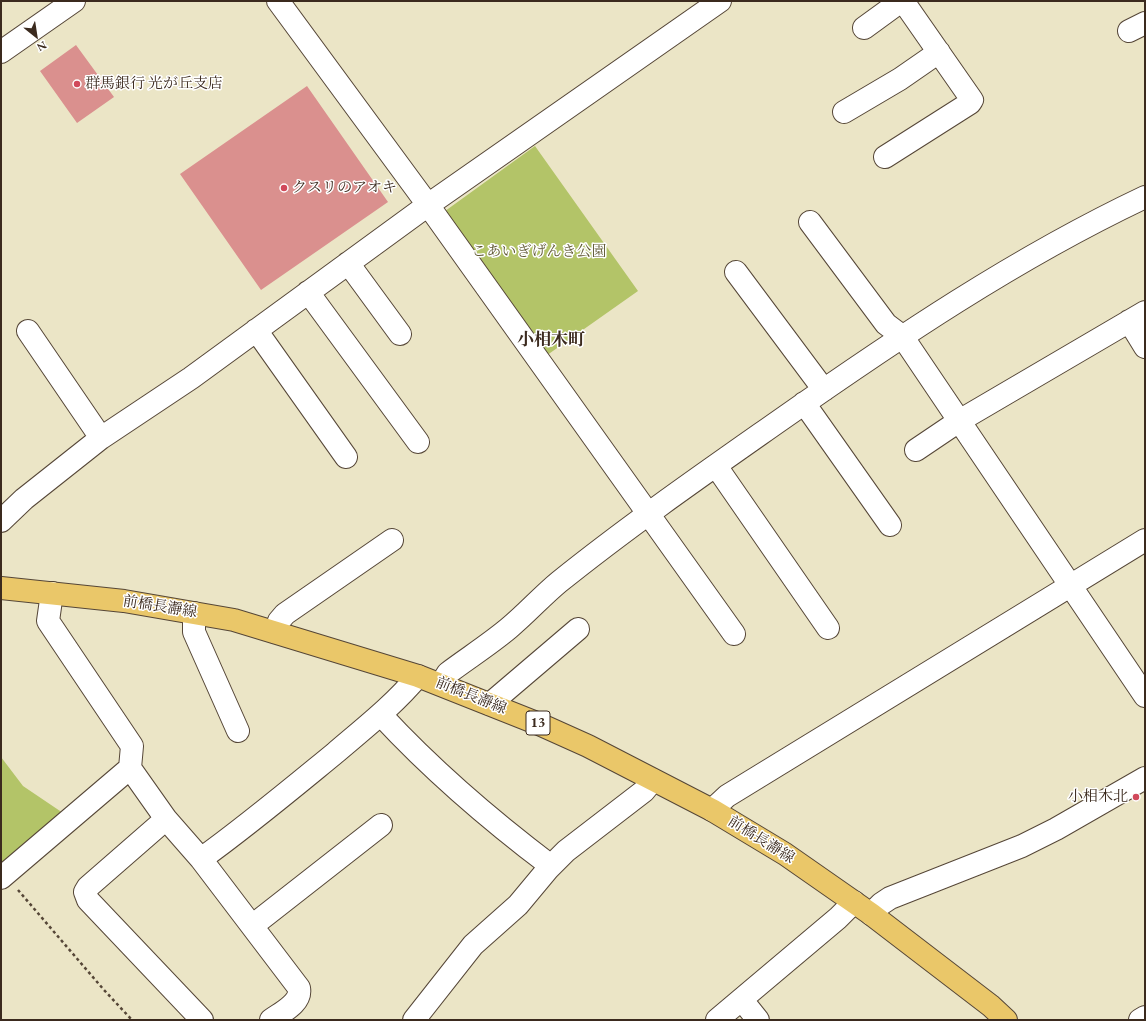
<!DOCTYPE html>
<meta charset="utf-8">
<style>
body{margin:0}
#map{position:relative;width:1146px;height:1021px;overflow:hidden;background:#ebe5c6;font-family:"EB Garamond",serif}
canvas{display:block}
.frame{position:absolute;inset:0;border:2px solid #3b2a1e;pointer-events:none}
.north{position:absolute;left:16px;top:16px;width:40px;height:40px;-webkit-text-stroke:3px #fff;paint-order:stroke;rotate:150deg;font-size:11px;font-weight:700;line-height:16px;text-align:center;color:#3b2a1e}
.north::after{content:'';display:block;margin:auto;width:14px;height:18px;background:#3b2a1e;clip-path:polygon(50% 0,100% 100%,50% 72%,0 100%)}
</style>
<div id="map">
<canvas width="1146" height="1021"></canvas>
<div class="frame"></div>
<div class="north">N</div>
</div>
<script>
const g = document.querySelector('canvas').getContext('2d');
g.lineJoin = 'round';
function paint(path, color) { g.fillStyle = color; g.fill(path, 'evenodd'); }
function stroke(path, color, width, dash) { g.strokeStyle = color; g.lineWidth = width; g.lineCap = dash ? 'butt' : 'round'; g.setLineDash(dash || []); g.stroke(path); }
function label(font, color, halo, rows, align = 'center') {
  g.font = font + ' "EB Garamond","Noto Serif JP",serif'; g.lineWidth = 3; g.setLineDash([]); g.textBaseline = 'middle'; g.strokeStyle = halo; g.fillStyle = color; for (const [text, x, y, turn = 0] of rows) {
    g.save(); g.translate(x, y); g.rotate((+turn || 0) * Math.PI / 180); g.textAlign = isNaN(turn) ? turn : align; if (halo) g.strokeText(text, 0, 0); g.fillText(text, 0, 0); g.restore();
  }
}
const green = new Path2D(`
 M535 146 638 291 543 358 441 214Z
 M1 757 23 786 63 813 1 867Z`);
const building = new Path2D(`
 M76 45 114 97 77 123 40 71Z
 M307 86 388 202 261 290 180 174Z`);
const path = new Path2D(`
 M18 890 104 990 132 1020`);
const minor = new Path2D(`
 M278 1 428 205 734 634
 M864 28 901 1
 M1129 31 1145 23
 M1 52 74 1
 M844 112 900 79 939 52
 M885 157 970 103 972 100 903 1
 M810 222 886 324 902 336 1145 696
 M348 263 400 334
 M736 272 824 390
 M308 292 418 442
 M1129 321 1145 347
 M256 330 346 457
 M28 331 101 438
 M804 403 890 525
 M916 450 959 421 1145 312
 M716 466 828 628
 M1 521 24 499 101 438 191 378 428 205 720 1
 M52 593 48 621 132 746 130 768 166 819 201 859 299 988C302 1003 282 1012 271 1020
 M194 613V632L238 731
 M275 632 279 621 285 614 392 540
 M441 684 448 673C468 658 490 644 509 628 527 613 542 596 559 582 630 525 705 473 779 421 896 339 1016 258 1145 197
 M490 704 578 629
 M381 715C432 770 490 820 551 866
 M712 810 727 796 1145 540
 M166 819 88 887 85 892 88 900 202 1020
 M201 859C247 826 290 790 334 754 363 729 393 706 418 676
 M1 878 130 768
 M871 914 881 904 890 898 1022 846 1056 829 1145 778
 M252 926 381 825
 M742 1000 758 1020
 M414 1020 473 945 518 905 548 869 566 851 644 791 653 780
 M717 1020 838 918 854 902
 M1140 1020 1145 1017`);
const major = new Path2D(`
 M1 588 124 601 234 620 418 676 539 724 588 746 712 810 785 854 871 914 991 1006 1006 1020`);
const markers = [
 [77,84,4,"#d1495b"],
 [284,188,4,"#d1495b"],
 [1136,797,4,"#d1495b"]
];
const shields = [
 [538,723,24]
];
const shieldNames = [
 ["13",538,723]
];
const poiNames = [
 ["群馬銀行 光が丘支店",85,84],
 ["クスリのアオキ",292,188],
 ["小相木北",1128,797,"right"]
];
const parkNames = [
 ["こあいぎげんき公園",539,252]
];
const streetNames = [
 ["前橋長瀞線",160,607,9],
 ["前橋長瀞線",471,696,22],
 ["前橋長瀞線",761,840,32]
];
const quarterNames = [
 ["小相木町",551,340]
];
paint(green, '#b3c468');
paint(building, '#da908e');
stroke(minor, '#554637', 24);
stroke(major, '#554637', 24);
stroke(path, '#554637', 2.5, [3, 3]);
stroke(minor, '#fff', 22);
stroke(major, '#eac769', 22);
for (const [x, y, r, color] of markers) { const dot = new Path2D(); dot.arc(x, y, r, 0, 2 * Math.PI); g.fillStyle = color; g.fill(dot); stroke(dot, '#fff', 1.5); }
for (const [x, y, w] of shields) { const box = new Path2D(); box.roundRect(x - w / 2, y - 12, w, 24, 3); g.fillStyle = '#fff'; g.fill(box); stroke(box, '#3b2a1e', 1); }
label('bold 14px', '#3b2a1e', null, shieldNames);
label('15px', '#3b2a1e', '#fff', poiNames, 'left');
label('15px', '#5f5834', '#fff', parkNames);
label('15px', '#3b2a1e', '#fff', streetNames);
label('bold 17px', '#3b2a1e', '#fff', quarterNames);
</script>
